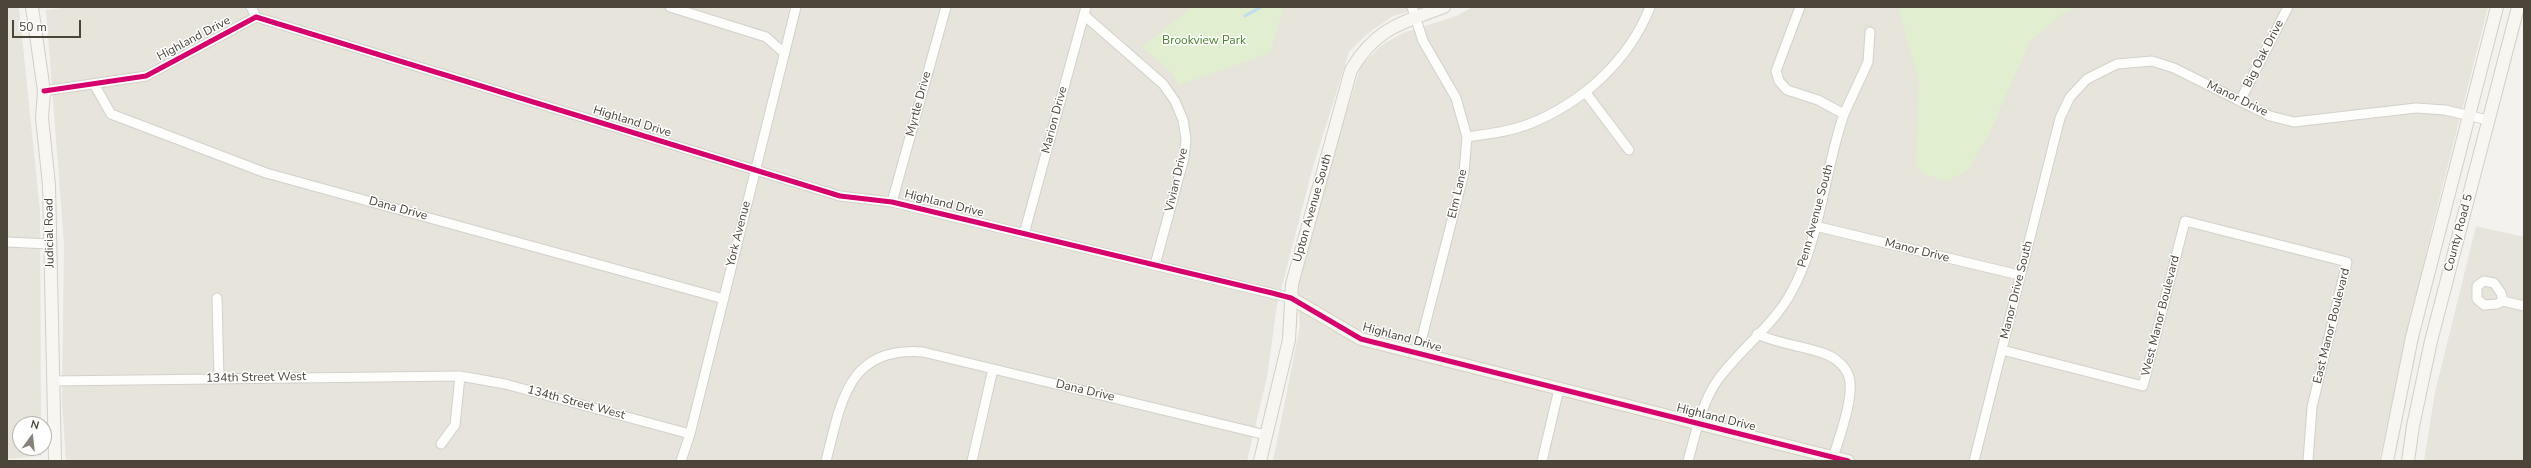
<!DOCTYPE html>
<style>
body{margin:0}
#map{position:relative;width:2531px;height:468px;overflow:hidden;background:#f4f2ee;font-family:"Nunito Sans",sans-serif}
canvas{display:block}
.frame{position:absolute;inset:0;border:8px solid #4b4439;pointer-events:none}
.north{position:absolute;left:12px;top:416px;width:40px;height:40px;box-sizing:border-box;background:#fff;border:1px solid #b7b4b0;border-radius:50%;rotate:15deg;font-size:11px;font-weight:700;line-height:16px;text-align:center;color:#4b4439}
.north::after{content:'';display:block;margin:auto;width:14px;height:18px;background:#868178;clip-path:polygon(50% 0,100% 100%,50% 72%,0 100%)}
.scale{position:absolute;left:12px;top:20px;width:69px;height:18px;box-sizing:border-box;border:2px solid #4b4439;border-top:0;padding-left:5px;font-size:12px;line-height:14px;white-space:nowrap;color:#4b4439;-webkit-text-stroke:3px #fff;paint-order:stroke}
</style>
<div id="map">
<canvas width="2531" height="468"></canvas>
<div class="frame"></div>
<div class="north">N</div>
<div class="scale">50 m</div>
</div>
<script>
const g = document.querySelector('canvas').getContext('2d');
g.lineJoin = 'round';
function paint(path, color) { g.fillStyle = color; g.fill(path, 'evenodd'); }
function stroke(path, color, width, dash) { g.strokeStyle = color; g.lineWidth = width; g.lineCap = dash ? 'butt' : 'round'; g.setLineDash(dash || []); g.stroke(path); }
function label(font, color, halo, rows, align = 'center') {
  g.font = font + ' "Nunito Sans",sans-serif'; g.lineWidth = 3; g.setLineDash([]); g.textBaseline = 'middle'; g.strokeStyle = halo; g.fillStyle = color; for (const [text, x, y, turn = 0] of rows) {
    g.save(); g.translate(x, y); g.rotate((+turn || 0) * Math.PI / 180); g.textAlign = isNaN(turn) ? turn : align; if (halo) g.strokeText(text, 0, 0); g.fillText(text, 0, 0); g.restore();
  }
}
const residential = new Path2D(`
 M7 7H19L40 211 41 424H20V448H42V456L7 459Z
 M71 7H1424L1393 16 1367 34 1349 52 1313 167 1277 305 1267 377 1247 461H66L62 400 64 244 46 10Z
 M1473 7H2488L2433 224 2379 461H1273L1300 326 1295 272 1361 66 1382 45 1403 33 1456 16Z
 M2476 226 2524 237V461H2424L2435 392Z`);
const green = new Path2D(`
 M1192 7H1284L1270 53 1179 85 1173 74 1142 47Z
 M1898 7H2079L2061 15 2030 41 1992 128 1969 169 1948 181 1925 175 1916 166 1919 81Z`);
const stream = new Path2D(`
 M1245 16 1261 7`);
const street = new Path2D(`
 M251 7 256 17
 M670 7 766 37 783 52
 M1412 7 1423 41 1456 98 1467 137 1464 173 1418 353
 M1084 15 1163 84 1175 101 1183 120 1186 139 1184 158 1155 265
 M94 84 111 114 266 173 724 299
 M44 91 146 76 256 17 840 196 892 202 1291 298
 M1586 93 1629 150
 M2240 101 2288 7
 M1844 114 1868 62 1870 32
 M1467 137C1487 134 1509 132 1529 124 1582 103 1629 61 1650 7
 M892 202 946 7
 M1815 226 2019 275
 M1024 234 1086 7
 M7 242 50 244
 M217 298 219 378
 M2503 301 2501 293 2494 283 2484 281 2477 286V299L2484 305 2497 304 2503 301 2524 306
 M1757 334C1781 345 1807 346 1828 355 1837 359 1846 367 1849 377 1855 396 1838 441 1832 461
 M2002 350 2143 386 2185 221 2347 262 2312 407 2308 461
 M52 381 460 376 505 384 690 434
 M441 444 455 425 460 376
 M681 461 690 434 796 7
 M826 461C841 403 847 346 923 352L1266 435
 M972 461 993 369
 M1542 461 1559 389
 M1688 461C1695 436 1702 402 1717 381 1738 351 1775 324 1792 291 1821 237 1824 172 1844 114L1818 100 1787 90 1779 81 1776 71 1800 7
 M1974 461 2060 118 2070 97 2087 79 2117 64 2152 61 2174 68 2270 116 2294 122 2416 108 2445 110 2488 120`);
const secondary = new Path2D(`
 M32 7 44 91 42 118 49 185 55 461
 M1291 298 1361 339 1848 461
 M1260 461 1289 340 1292 284 1351 70C1376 28 1401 23 1444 7
 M2387 461 2412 337 2497 7
 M2408 461 2413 426 2431 341 2518 7`);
const cycleway = new Path2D(`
 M44 91 146 76 256 17 840 196 892 202 1272 293 1291 298 1361 339 1848 461`);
const streetNames = [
 ["Highland Drive",194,39,-28],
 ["Big Oak Drive",2264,54,-63],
 ["Manor Drive",2237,99,26],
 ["Myrtle Drive",919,104,-75],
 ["Marion Drive",1055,120,-75],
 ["Highland Drive",632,122,17],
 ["Vivian Drive",1177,180,-77],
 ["Elm Lane",1458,194,-77],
 ["Highland Drive",944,204,14],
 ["Upton Avenue South",1313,208,-74],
 ["Dana Drive",398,209,15],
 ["Penn Avenue South",1816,216,-75],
 ["Judicial Road",50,233,-91],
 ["County Road 5",2459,233,-75],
 ["York Avenue",739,234,-76],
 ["Manor Drive",1917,251,14],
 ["Manor Drive South",2017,290,-76],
 ["West Manor Boulevard",2161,316,-76],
 ["East Manor Boulevard",2332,326,-76],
 ["Highland Drive",1402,338,15],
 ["134th Street West",256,378,-1],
 ["Dana Drive",1085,391,13],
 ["134th Street West",576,403,15],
 ["Highland Drive",1716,418,14]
];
const parkNames = [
 ["Brookview Park",1204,41]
];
paint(residential, '#e7e4dc');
paint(green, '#e1eecf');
stroke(stream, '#c0ddf1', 3);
stroke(street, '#d2d0cb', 11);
stroke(secondary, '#d3cfc5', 14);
stroke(street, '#fdfdfc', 9);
stroke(secondary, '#f7f6f1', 12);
stroke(cycleway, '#d6006c', 5);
label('12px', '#4b4439', '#fff', streetNames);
label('12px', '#4a7f2a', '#fff', parkNames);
</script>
